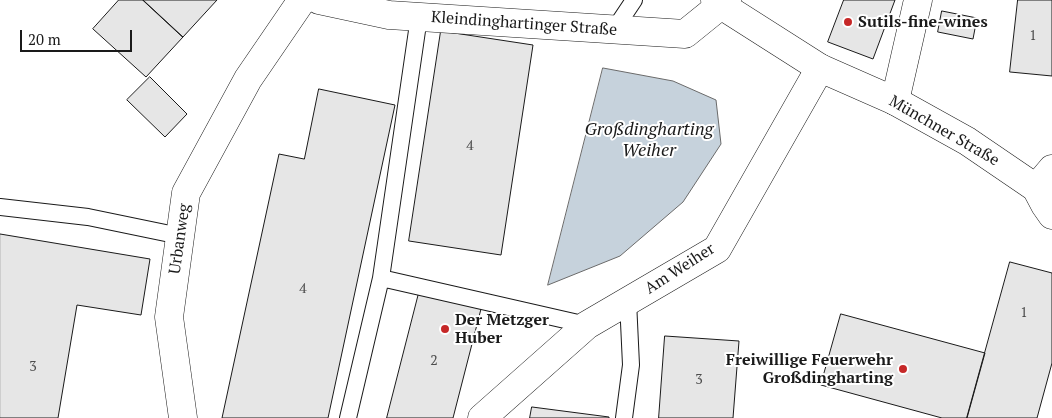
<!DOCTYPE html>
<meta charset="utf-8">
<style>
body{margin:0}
#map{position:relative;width:1052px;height:418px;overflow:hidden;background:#fff;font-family:"PT Serif",serif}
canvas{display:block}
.scale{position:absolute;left:20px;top:30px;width:112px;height:22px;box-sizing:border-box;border:2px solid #1a1a1a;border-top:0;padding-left:6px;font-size:15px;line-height:18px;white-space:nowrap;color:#1a1a1a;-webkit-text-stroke:4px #fff;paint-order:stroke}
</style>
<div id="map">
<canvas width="1052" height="418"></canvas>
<div class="scale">20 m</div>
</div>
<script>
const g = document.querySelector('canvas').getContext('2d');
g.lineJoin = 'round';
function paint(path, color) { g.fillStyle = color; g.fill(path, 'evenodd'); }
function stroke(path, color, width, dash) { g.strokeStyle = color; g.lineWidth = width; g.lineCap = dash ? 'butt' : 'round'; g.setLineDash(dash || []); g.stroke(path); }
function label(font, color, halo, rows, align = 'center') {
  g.font = font + ' "PT Serif",serif'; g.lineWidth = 4; g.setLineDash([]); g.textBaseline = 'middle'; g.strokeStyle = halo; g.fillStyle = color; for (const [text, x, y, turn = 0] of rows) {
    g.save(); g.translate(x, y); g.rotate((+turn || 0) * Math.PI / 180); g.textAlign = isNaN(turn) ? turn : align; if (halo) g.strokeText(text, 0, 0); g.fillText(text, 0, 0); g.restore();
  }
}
const water = new Path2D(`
 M603 68 673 81 716 100 721 144 683 202 620 256 548 285Z`);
const building = new Path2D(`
 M119 0H143L183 37 146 77 93 29Z
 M143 0H217L183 37Z
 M844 0H895L873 59 828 42Z
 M1018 0H1052V76L1010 72Z
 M942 11 977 18 973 39 938 32Z
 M441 31 533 45 501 255 409 241Z
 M150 77 187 114 165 137 127 100Z
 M319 89 395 105 328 418H222L279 154 304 159Z
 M0 234 150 259 141 315 77 305 58 418H0Z
 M1010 262 1052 273V363L1037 418H967Z
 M420 289 482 305 453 418H387Z
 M841 314 985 353 967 418H942L821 385Z
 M665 336 739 341 733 418H659Z
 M532 407 609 417V418H530Z`);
const service = new Path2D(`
 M614 30 634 0
 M0 207 88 217 180 236
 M381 278 419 17
 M348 418 381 278 587 325
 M624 418 631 365 628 301`);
const minor = new Path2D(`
 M319 0 389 15 685 34 727 0
 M895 101 918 0
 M1036 188 1052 169
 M183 418 169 317 186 193 248 79 302 0
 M482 418 587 325 717 249 820 68`);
const tertiary = new Path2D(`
 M715 0 721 5 820 68 895 101 967 141 1036 188 1045 205 1052 215`);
const markers = [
 [848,22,5,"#c62828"],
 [445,329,5,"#c62828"],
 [903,369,5,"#c62828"]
];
const numberNames = [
 ["1",1033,36],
 ["4",470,146],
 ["4",303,289],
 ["1",1024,313],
 ["2",434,361],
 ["3",33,367],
 ["3",699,380]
];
const poiNames = [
 ["Sutils-fine-wines",858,22],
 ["Der Metzger",455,320],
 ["Huber",455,338],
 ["Freiwillige Feuerwehr",893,360,"right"],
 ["Großdingharting",893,378,"right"]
];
const streetNames = [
 ["Kleindinghartinger Straße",524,24,4],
 ["Münchner Straße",944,131,30],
 ["Urbanweg",180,239,-82],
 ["Am Weiher",680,269,-33]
];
const waterNames = [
 ["Großdingharting",649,130],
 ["Weiher",649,151]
];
paint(water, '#c6d2dc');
stroke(water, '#6a6a6a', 1);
paint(building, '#e6e6e6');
stroke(building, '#1a1a1a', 1);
stroke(service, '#1a1a1a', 18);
stroke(minor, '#1a1a1a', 29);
stroke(tertiary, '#1a1a1a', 29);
stroke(service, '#fff', 16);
stroke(minor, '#fff', 28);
stroke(tertiary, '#fff', 28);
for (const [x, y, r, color] of markers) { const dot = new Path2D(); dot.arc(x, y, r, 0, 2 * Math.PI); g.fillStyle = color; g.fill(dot); stroke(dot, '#fff', 2); }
label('14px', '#4d4d4d', null, numberNames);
label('bold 16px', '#1a1a1a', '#fff', poiNames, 'left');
label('16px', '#1a1a1a', '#fff', streetNames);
label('italic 18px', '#1a1a1a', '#fff', waterNames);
</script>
